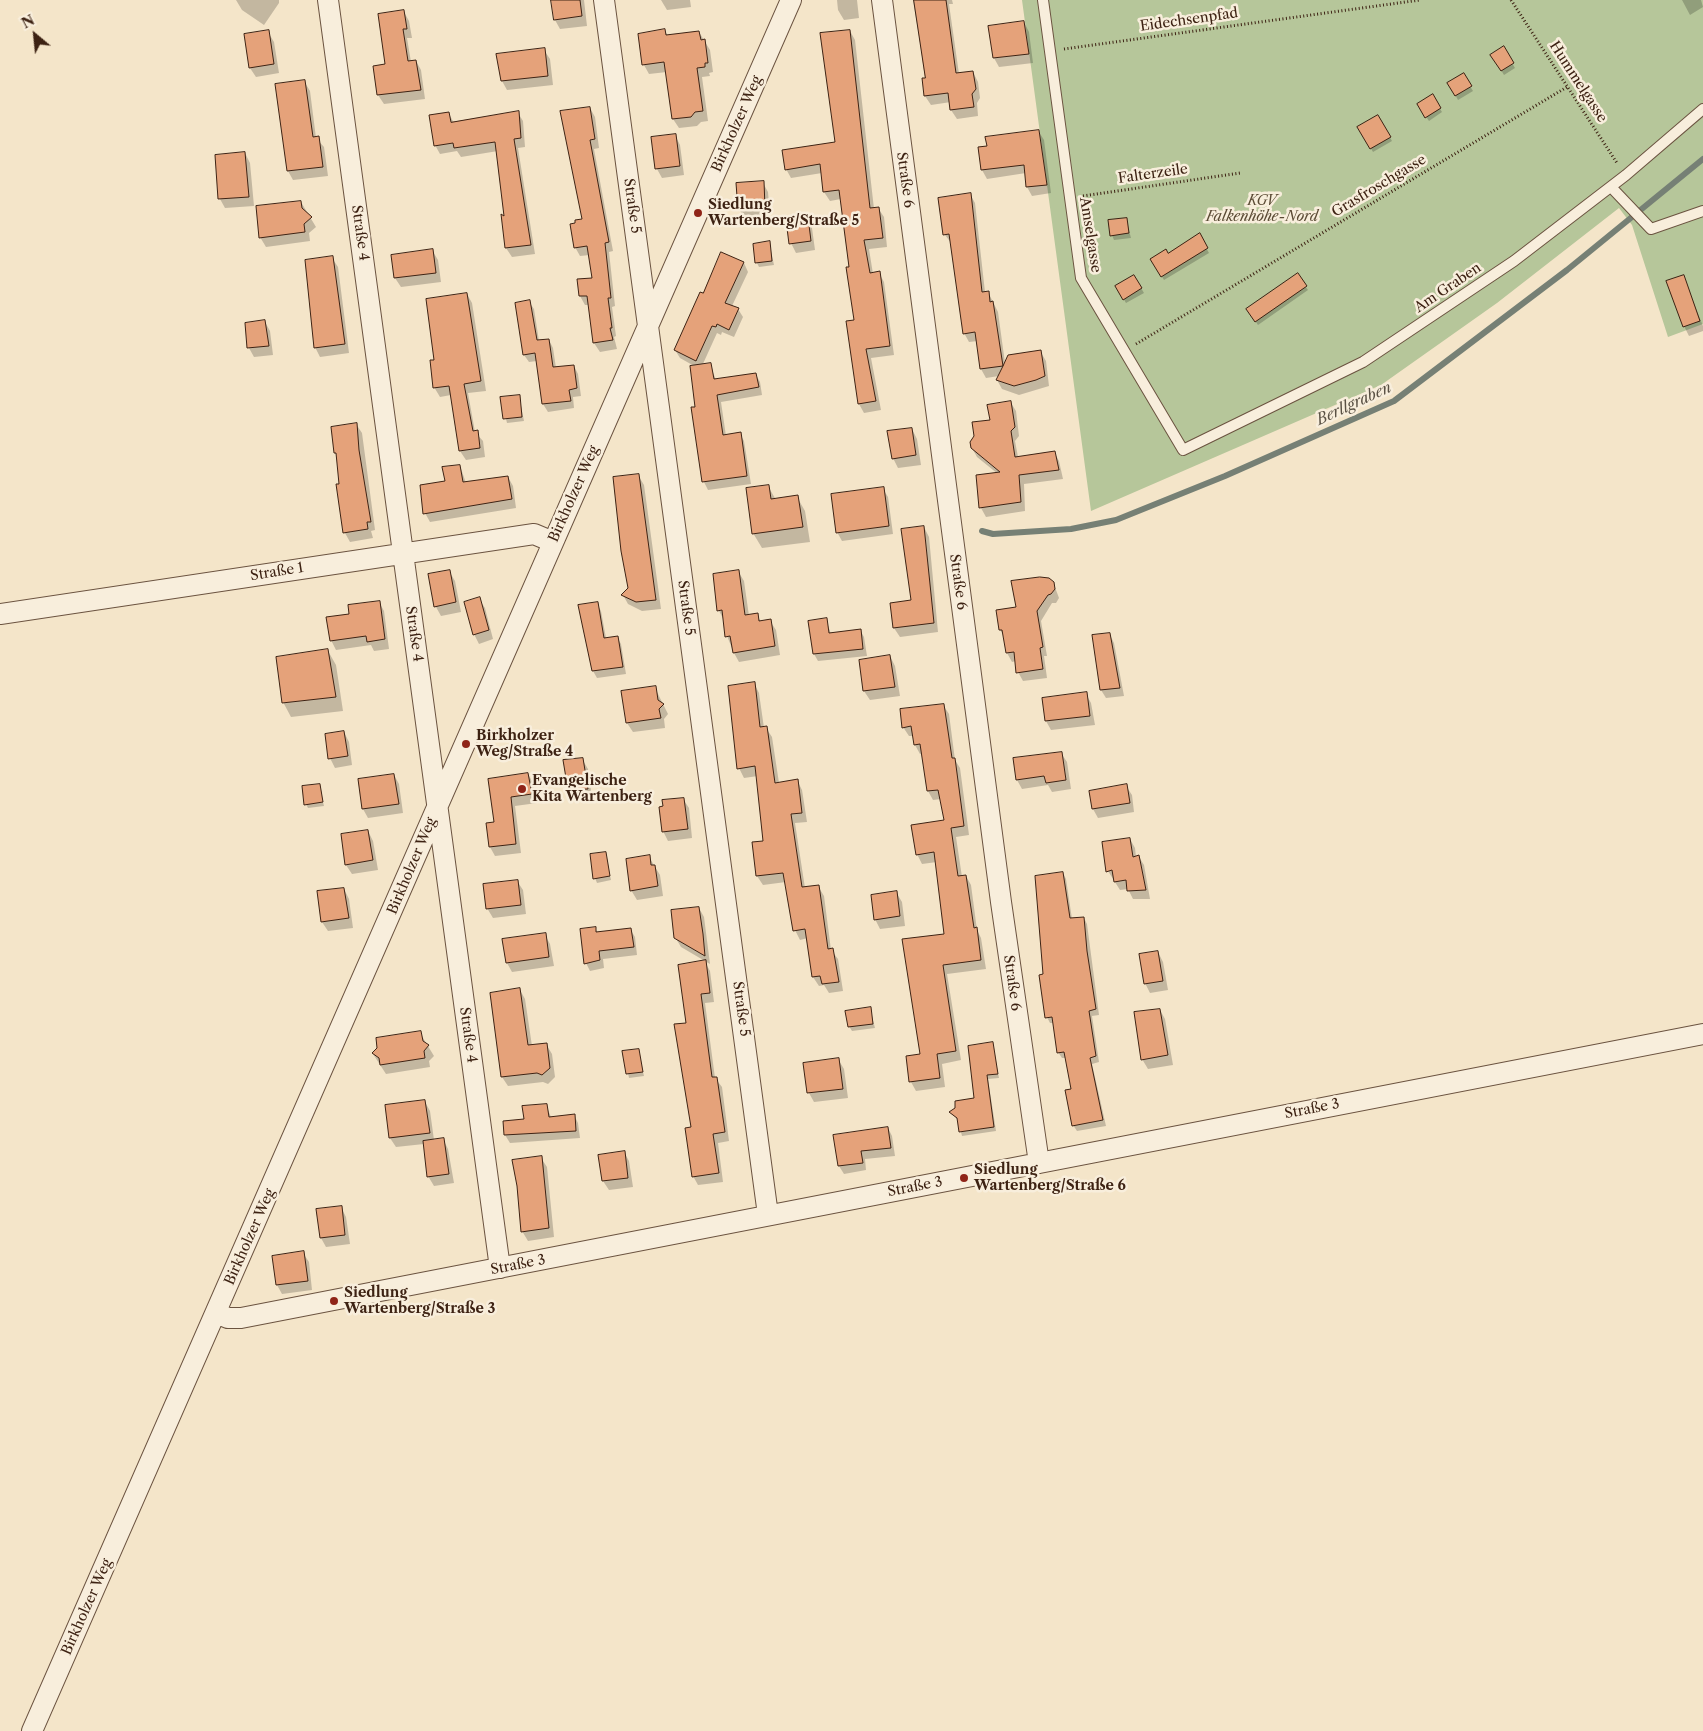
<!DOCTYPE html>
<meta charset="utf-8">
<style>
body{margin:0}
#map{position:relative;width:1703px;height:1731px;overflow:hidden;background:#f4e5c9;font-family:"Libre Caslon Text",serif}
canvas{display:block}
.north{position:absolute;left:10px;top:10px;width:50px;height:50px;-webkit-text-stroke:4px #f8eedc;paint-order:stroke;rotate:332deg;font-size:14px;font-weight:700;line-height:20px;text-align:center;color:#3d2213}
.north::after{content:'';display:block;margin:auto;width:18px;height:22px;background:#3d2213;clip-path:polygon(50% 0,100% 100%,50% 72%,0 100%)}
</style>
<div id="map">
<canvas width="1703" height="1731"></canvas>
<div class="north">N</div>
</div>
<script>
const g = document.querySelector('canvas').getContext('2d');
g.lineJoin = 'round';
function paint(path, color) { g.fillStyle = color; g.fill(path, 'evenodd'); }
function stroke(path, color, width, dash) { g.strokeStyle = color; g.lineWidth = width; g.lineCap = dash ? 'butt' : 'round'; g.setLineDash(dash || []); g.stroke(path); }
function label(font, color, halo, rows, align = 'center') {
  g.font = font + ' "Libre Caslon Text",serif'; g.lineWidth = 5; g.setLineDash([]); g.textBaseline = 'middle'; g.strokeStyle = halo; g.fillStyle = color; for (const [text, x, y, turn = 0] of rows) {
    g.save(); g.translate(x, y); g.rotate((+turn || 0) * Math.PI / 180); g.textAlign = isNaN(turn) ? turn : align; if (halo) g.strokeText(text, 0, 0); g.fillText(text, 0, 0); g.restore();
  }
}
const green = new Path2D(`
 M1022 0H1703V324L1668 337 1632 225 1619 208 1497 303 1381 385 1091 511Z`);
const shadow = new Path2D(`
 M279 0V3L264 25 242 10 236 0Z
 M552 0H584L587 26 560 29 555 20Z
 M661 0H690L691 7 667 10Z
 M837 0H857L859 18 844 20 838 10Z
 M913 0H952L953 4H949L959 74 973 72 978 82 980 98 977 103 978 116 957 119 951 110V102L931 105 925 96 926 79Z
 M1682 0H1701L1703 7 1690 15Z
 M404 12 409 21 412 38H407L411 62 416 61 421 70 425 99 384 104 378 95 374 67 386 65Z
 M1024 22 1029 32 1033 63 999 67 994 58 990 27Z
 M665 31 668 36 699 32 710 50 713 72 709 73 710 76 702 77 708 121 701 122 697 126 679 128 673 119 667 72 649 74 644 65Z
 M850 31 855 40 874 209 878 208 884 217 887 247 869 249 873 274 879 273 884 282 894 355 871 358 881 410 864 413 859 404 855 321 841 199 830 201 824 192 822 173 791 178 786 169 836 143Z
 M268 32 274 42 279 73 256 77 250 68Z
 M1503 48 1515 68 1504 75 1492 55Z
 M544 50 550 59 553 85 507 90 502 81Z
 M1463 75 1473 91 1458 100 1449 83Z
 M304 81 310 91 316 138 324 147 328 176 293 180 288 171 276 85Z
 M1432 96 1442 112 1429 121 1418 105Z
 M590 108 595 117 599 148 594 149 613 251 609 252 615 306 612 307 616 336 614 337 617 349 600 352 594 343 589 305H585L580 296 578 281 593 279 590 255 580 256 575 247 583 220Z
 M518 113 523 121 525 147 518 148 535 254 512 257 506 248 502 216 506 219 498 151 461 157 457 151 440 154 435 145 449 114 454 123Z
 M1378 117 1392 141 1373 152 1359 128Z
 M1039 132 1044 140 1051 193 1032 196 1027 187 1026 173 987 179 982 170 979 148Z
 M675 135 680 145 684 175 662 178 657 169Z
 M245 153 250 163 254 206 225 208 220 199 216 156Z
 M763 183 768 192 770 217 745 219 739 209Z
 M970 194 975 203 985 292H988L998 312 1005 363 1040 351 1046 361 1049 386 1019 395 1002 389 997 380 999 376 986 378 981 369 978 341 969 342 964 333 952 244 945 235Z
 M301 202 316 227 309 233 310 241 266 247 260 237Z
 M807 219 812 228 815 250 796 253 791 243Z
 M1126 219 1131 238 1114 240 1112 235Z
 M1199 235 1209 253 1164 280 1151 259 1168 254Z
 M769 242 774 265 759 267 757 263Z
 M432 250 438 260 441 282 401 287 395 278 392 256Z
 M721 254 744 263 748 272 732 306 738 309 743 317 734 337 722 332 721 335 717 333 702 366 710 365 716 380 756 375 760 382 762 395 721 402 726 436 740 434 744 441 751 484 708 490 704 482 692 409 697 408 696 367 680 358 675 350 703 295Z
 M332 258 338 267 349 353 320 357 315 347Z
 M1134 276 1144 293 1126 303 1116 286Z
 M1683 276 1703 326V331L1689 336 1684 326Z
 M1305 286 1308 290 1258 325 1250 313Z
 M467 294 472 303 486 391 468 393 475 432 483 441 485 457 466 460 460 451 451 395 440 397 434 387Z
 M529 302 534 309 539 341 549 340 553 348 556 368 574 366 578 374 581 396 573 397 574 408 548 412 543 404 537 361 529 362 524 355 517 304Z
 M265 322 270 331 273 355 254 357 249 348 246 324Z
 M519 396 524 421 507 423 501 398Z
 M1011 403 1016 411 1019 436 1015 441 1018 457 1054 452 1059 461 1063 479 1024 484 1025 511 986 517 981 508 977 476 998 474 977 457 972 448 991 421Z
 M356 424 362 433 375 530 371 531 373 538 350 542 345 533 337 485H341L338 457 335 453Z
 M912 429 917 439 921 465 898 468 893 458Z
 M460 466 466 483 508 477 513 486 516 508 430 522 425 513Z
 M638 475 644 485 661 609 642 611 628 604 623 595 629 588Z
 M768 486 776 500 797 497 805 511 810 542 762 548 753 533Z
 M883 489 888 497 893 534 842 541 837 532Z
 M924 527 929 537 938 632 900 637 894 628 891 604 912 602Z
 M449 571 455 581 461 612 441 616 436 607Z
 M738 571 744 581 749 616 757 615 761 622 770 621 776 630 780 655 739 662 734 653 727 636 724 620 719 611Z
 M1053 582 1059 598 1056 603H1052L1041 621 1047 656H1044L1047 678 1023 681 1018 672 1016 661 1012 662 1007 653 1005 637 1000 630 1017 609Z
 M479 599 485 608 493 639 479 644 474 634Z
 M379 602 384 611 389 649 374 651 371 645 336 650 331 640 350 615Z
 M597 604 601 611 606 638 617 637 621 644 626 674 597 678 593 671 579 606Z
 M826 620 831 634 860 630 864 637 867 656 818 661 814 654 810 622Z
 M1110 635 1114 643 1124 696 1106 698 1101 690 1094 636Z
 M328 651 336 665 343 711 291 717 283 702Z
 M890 656 895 666 900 696 870 700 864 691 860 661Z
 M754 683 759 693 764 728H766L772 737 779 783 797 780 802 790 807 822 795 823 805 888 818 886 824 896 831 950 838 959 843 991 829 993 824 985 819 986 813 977 808 938 800 940 795 930 786 882 763 885 757 876 754 843 765 842 758 776 744 778 739 768Z
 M655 688 668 714 664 719 665 728 633 732 627 723Z
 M1086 694 1091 703 1095 725 1051 730 1046 721Z
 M943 705 949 714 955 760 960 768 969 835 956 837 962 877 966 876 971 885 977 930 981 938 986 969 947 974 961 1060 942 1064 945 1087 916 1091 911 1082 907 1057 921 1055 946 935 937 862 922 864 917 854 945 822 941 799 933 800 928 791 923 753 920 754 915 745 914 736H909L903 727Z
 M344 732 349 742 352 765 335 768 330 758Z
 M1061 753 1067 762 1071 789 1052 792 1048 785 1022 789 1017 780Z
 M582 759 588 769 592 798 574 799 569 790 565 762Z
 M528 774 533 783 537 803 515 806 521 853 495 856 490 847 487 824 496 823 489 780Z
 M394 775 399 784 403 813 368 818 363 809Z
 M319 785 324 806 308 808 306 804Z
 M1126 786 1132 795 1134 812 1098 818 1093 809Z
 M683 799 689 808 692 838 668 841 663 831Z
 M368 831 373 841 378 870 352 874 346 865Z
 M1130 839 1135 848 1136 857H1139L1144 865 1150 899H1133L1128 889 1120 890 1108 871Z
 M605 853 611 880 597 883 595 878Z
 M649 857 660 875 663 896 637 900 631 890Z
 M1063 873 1066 879 1072 919 1084 918 1087 924 1099 1015 1092 1016 1099 1062 1092 1064 1106 1126 1077 1131 1073 1125V1090L1066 1058H1062L1058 1052 1054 1023H1050L1047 1017 1045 975Z
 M517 881 523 890 526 914 493 918 487 908Z
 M344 889 349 899 353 928 328 931 322 922 318 893Z
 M896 892 902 902 905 926 880 929 875 919Z
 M699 908 704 917 710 964 681 947 675 937Z
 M595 928 598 933 630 929 635 937 637 955 603 959 604 968 590 971 586 963Z
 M545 935 550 944 554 966 512 972 507 963Z
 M1158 952 1163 962 1168 990 1150 993 1145 983Z
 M705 962 710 971 714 1002 705 1003 715 1078 722 1087 729 1141 718 1143 723 1182 698 1185 693 1176 688 1024Z
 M520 990 525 999 532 1046 546 1044 552 1054 555 1077 548 1084 543 1082 508 1086 502 1077 491 994Z
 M870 1009 875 1028 852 1031 849 1026Z
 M1160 1010 1165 1019 1173 1065 1148 1069 1142 1059Z
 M420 1033 434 1056 429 1061 430 1067 386 1074 373 1054Z
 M992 1043 999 1078 988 1079 996 1131 962 1136 958 1120 951 1113 976 1099Z
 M638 1050 644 1076 629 1078 624 1052Z
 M838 1059 844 1069 848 1098 814 1102 809 1093 805 1064Z
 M425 1102 430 1111 434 1140 443 1139 448 1149 454 1183 434 1186 428 1176 424 1144 396 1147 390 1138 386 1106Z
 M546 1105 551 1117 574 1115 578 1123 580 1138 510 1143 505 1135 504 1122 525 1120Z
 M888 1128 892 1136 895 1156 865 1159 866 1170 844 1174 839 1166 835 1136Z
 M624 1152 629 1161 633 1187 609 1190 603 1181Z
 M541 1158 547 1167 554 1237 528 1241 522 1231Z
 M341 1207 346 1217 350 1244 326 1247 321 1238Z
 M303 1253 309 1262 312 1290 282 1294 277 1285Z`);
const stream = new Path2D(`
 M982 531 993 534 1071 529 1116 520 1225 476 1394 401 1567 270 1703 159`);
const building = new Path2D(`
 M551 0H580L582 16 554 20Z
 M914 0H946L956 73 973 71 976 89 972 94 974 107 950 110 948 93 924 96 922 78H925Z
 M404 10 407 29H403L408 61 416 60 421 90 377 95 373 66 385 64 378 14Z
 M1024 21 1029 54 993 58 988 26Z
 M665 29 666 35 699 31 701 40 705 39 708 63H705V67L697 68 703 111 695 112 691 117 672 119 664 62 642 65 638 34Z
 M269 30 274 64 249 68 244 34Z
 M850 30 870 208 879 207 883 238 864 240 870 273 880 271 890 346 866 349 876 401 858 404 846 321 854 320 846 267H849L839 190 823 192 820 164 785 170 782 150 835 142 820 33Z
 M1504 46 1514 63 1501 71 1490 55Z
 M545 48 548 76 501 81 496 54Z
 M1464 73 1472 86 1455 96 1447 83Z
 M305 80 313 137 319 136 323 167 287 171 275 84Z
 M1433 94 1441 108 1425 118 1417 104Z
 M590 107 595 139 590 140 609 242 605 243 611 298H608L612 328H610L613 340 593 343 587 296H579L577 279 592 278 587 246 574 248 570 224 575 223V220L582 219 560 111Z
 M519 111 521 138 514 139 531 245 505 248 501 214 504 216 495 142 454 148 453 143 434 146 429 115 449 112 451 122Z
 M1378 115 1391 137 1370 149 1357 127Z
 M1039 130 1047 185 1026 187 1024 165 981 170 978 147 987 146 985 137Z
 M676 134 680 166 655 169 651 137Z
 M245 152 249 197 218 199 215 155Z
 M764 181 765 208 738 210 736 183Z
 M971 193 982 292 989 291 990 302 993 301 1003 366 1008 355 1041 350 1045 376 1036 380 1014 386 996 380 1003 366 980 369 975 332 963 334 949 234 943 235 938 198Z
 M301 201 302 208 312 217 304 224 305 232 259 238 256 206Z
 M808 217 811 241 789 244 786 220Z
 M1127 218 1129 233 1110 236 1108 220Z
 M1200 233 1208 248 1161 277 1150 259 1166 249 1168 253Z
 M770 241 772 261 755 263 753 244Z
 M433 249 436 273 394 278 391 255Z
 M721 252 744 262 725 303 739 308 729 330 717 324 716 327 712 326 696 361 674 350 700 292 703 293Z
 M333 256 345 344 314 348 305 260Z
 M1298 273 1307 286 1255 322 1246 309Z
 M1134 275 1142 288 1123 300 1115 286Z
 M1684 275 1700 321 1683 327 1666 281Z
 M467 293 481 381 464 384 473 431 478 430 480 448 459 451 449 386 433 388 430 360H434L426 299Z
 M530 300 537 340 549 339 553 367 574 365 577 388 569 390 571 401 542 404 535 353 523 355 515 303Z
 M265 320 269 346 247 348 245 323Z
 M711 363 714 379 756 373 759 387 717 395 723 435 741 432 747 476 702 482 691 407H695L690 366Z
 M520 395 522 417 503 419 500 397Z
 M1011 401 1015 427 1011 431 1015 457 1055 451 1059 470 1019 475 1021 502 979 508 976 475 1000 472 971 448 970 442 974 436 972 422 990 420 987 405Z
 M357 423 359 450 371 522H367L368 529 343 533 336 484H339L336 453H334L331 427Z
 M912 428 916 455 892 459 887 431Z
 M460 465 463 482 508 476 512 499 423 514 420 485 445 481 442 467Z
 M639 474 656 600 636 602 621 595 628 588 621 551 613 477Z
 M769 485 771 499 798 495 803 527 752 534 746 488Z
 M884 487 889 526 836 533 831 494Z
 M924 526 934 623 893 628 890 603 911 600 901 529Z
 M450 570 456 602 434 607 428 574Z
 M739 570 745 615 758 613 759 621 771 619 775 646 733 653 730 636 725 637 722 610 717 611 713 574Z
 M1040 577 1049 578 1054 582 1055 589 1051 594 1048 595 1037 611 1043 647 1040 648 1043 669 1016 673 1014 652 1006 653 1002 630H999L996 610 1016 607 1011 581Z
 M480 597 489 630 473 635 464 602Z
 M380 601 385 639 367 642 366 636 330 641 326 617 349 614 348 605Z
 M598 602 604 638 618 636 623 667 592 671 578 605Z
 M827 618 829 633 861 629 863 649 813 654 808 621Z
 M1110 633 1120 688 1100 690 1092 635Z
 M328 649 336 697 282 703 276 657Z
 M890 655 895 687 863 691 859 660Z
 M755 682 760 727 767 726 775 783 798 779 802 813 791 814 802 887 819 885 828 949 833 948 839 982 822 984 820 976 812 977 805 929 793 931 783 873 756 876 752 842 763 841 755 766 737 769 728 686Z
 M656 686 658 700 664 704 659 709 661 718 626 723 621 691Z
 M1087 692 1090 716 1045 721 1042 698Z
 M944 704 952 758H955L964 826 951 828 958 876 966 875 974 928 977 927 981 960 943 965 956 1051 937 1054 940 1078 909 1082 906 1056 920 1054 902 939 944 934 934 852 916 855 911 825 944 820 938 790 927 791 920 744 914 745 911 726 902 728 900 709Z
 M344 731 348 756 328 759 325 734Z
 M1062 752 1066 780 1046 783 1044 776 1016 780 1013 758Z
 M583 758 588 789 568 790 563 760Z
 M528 773 532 794 511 797 516 844 489 847 486 823 494 822 488 779Z
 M394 774 399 804 362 809 358 779Z
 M320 784 323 802 304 805 302 786Z
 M1127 784 1130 803 1092 809 1089 791Z
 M684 798 688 829 662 832 659 807 663 806 662 800Z
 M368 830 373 860 345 865 341 834Z
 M1130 838 1133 857 1139 855 1146 890 1127 891 1126 880 1114 882 1112 870 1106 872 1102 842Z
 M606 852 610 876 593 879 590 854Z
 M650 855 651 865H655L658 886 630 891 626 859Z
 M1063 872 1070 918 1084 917 1087 951 1096 1009 1089 1011 1096 1056 1090 1058 1103 1120 1072 1126 1065 1090 1071 1089 1064 1052 1057 1053 1052 1017 1045 1018 1039 975 1043 974 1035 876Z
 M518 880 521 905 486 909 483 884Z
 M344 888 349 918 321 922 317 891Z
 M897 891 900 916 874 920 871 895Z
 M699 907 703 934 705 956 674 938 671 910Z
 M596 927V932L631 928 634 947 599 951 600 960 584 964 580 929Z
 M546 933 549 957 506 963 502 939Z
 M1158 951 1163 981 1144 984 1139 954Z
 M706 960 710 993 701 994 712 1077H717L725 1132 713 1134 719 1173 692 1177 685 1128 691 1127 674 1024 686 1023 678 965Z
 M520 988 528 1045 547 1043 550 1068 542 1075 537 1073 501 1077 490 993Z
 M871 1007 873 1024 848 1027 845 1011Z
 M1160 1009 1168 1055 1141 1060 1134 1012Z
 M421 1031 423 1041 429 1045 424 1051 425 1058 380 1065 379 1058 372 1053 377 1048 376 1038Z
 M993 1042 998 1074 987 1075 994 1127 959 1132 957 1118 949 1112 955 1108V1101L974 1098 968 1046Z
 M639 1049 643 1072 626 1074 622 1051Z
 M839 1058 843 1089 807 1093 803 1063Z
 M425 1100 430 1133 389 1138 385 1105Z
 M547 1104 549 1117 575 1114 576 1131 504 1135 503 1121 524 1119 522 1106Z
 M888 1127 891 1148 861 1151 863 1163 838 1166 833 1135Z
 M444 1138 449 1174 427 1177 423 1141Z
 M625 1151 628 1178 602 1181 598 1155Z
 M542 1156 549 1228 521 1232 517 1186 512 1160Z
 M342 1206 345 1235 320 1238 316 1209Z
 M304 1251 308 1281 276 1285 272 1256Z`);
const path = new Path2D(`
 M1511 0 1617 163
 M1064 49 1420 0
 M1083 196 1240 173
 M1136 344 1567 87`);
const service = new Path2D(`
 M1043 0 1081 278 1183 450 1363 362 1514 261 1626 175 1703 109
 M1611 187 1651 229 1703 211`);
const minor = new Path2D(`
 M328 0 500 1268
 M604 0 768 1215
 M882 0 1001 902 1039 1163
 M0 614 534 534 553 542
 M216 1313 228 1318H241L1703 1034
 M32 1731 791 0`);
const markers = [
 [698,213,5,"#8f2418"],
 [466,744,5,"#8f2418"],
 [522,789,5,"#8f2418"],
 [964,1178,5,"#8f2418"],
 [334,1301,5,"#8f2418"]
];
const streetNames = [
 ["Eidechsenpfad",1189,20,-8],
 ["Hummelgasse",1578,82,57],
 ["Birkholzer Weg",737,124,-66],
 ["Falterzeile",1153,174,-8],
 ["Straße 6",905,180,82],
 ["Grasfroschgasse",1379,186,-31],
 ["Straße 5",632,206,82],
 ["Straße 4",360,233,82],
 ["Amselgasse",1090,235,81],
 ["Am Graben",1448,288,-34],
 ["Birkholzer Weg",574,494,-66],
 ["Straße 1",277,572,-9],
 ["Straße 6",958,582,82],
 ["Straße 5",686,608,82],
 ["Straße 4",414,634,82],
 ["Birkholzer Weg",412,866,-67],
 ["Straße 6",1012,983,82],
 ["Straße 5",741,1009,82],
 ["Straße 4",468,1035,82],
 ["Straße 3",1312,1109,-11],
 ["Straße 3",915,1187,-11],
 ["Birkholzer Weg",250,1237,-66],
 ["Straße 3",518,1265,-11],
 ["Birkholzer Weg",87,1607,-66]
];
const parkNames = [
 ["KGV",1262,201],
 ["Falkenhöhe-Nord",1262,217]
];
const poiNames = [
 ["Siedlung",708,205],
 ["Wartenberg/Straße 5",708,221],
 ["Birkholzer",476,736],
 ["Weg/Straße 4",476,752],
 ["Evangelische",532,781],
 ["Kita Wartenberg",532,797],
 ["Siedlung",974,1170],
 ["Wartenberg/Straße 6",974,1186],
 ["Siedlung",344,1293],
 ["Wartenberg/Straße 3",344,1309]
];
const waterNames = [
 ["Berllgraben",1354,404,-25]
];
paint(green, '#b6c69a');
paint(shadow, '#0003');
stroke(stream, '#768075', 6);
paint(building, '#e5a27a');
stroke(building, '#3d2213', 1);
stroke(service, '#6b5340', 12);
stroke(minor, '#6b5340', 22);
stroke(path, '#3d2213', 3, [1, 2.5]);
stroke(service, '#f8eedc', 10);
stroke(minor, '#f8eedc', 20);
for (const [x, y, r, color] of markers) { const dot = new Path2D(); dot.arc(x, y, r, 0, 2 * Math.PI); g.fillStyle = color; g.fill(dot); stroke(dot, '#f8eedc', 2); }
label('14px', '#3d2213', '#f8eedc', streetNames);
label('italic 14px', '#5b4b35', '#f8eedc', parkNames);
label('bold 14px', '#3d2213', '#f8eedc', poiNames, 'left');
label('italic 15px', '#5a5144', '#f8eedc', waterNames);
</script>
